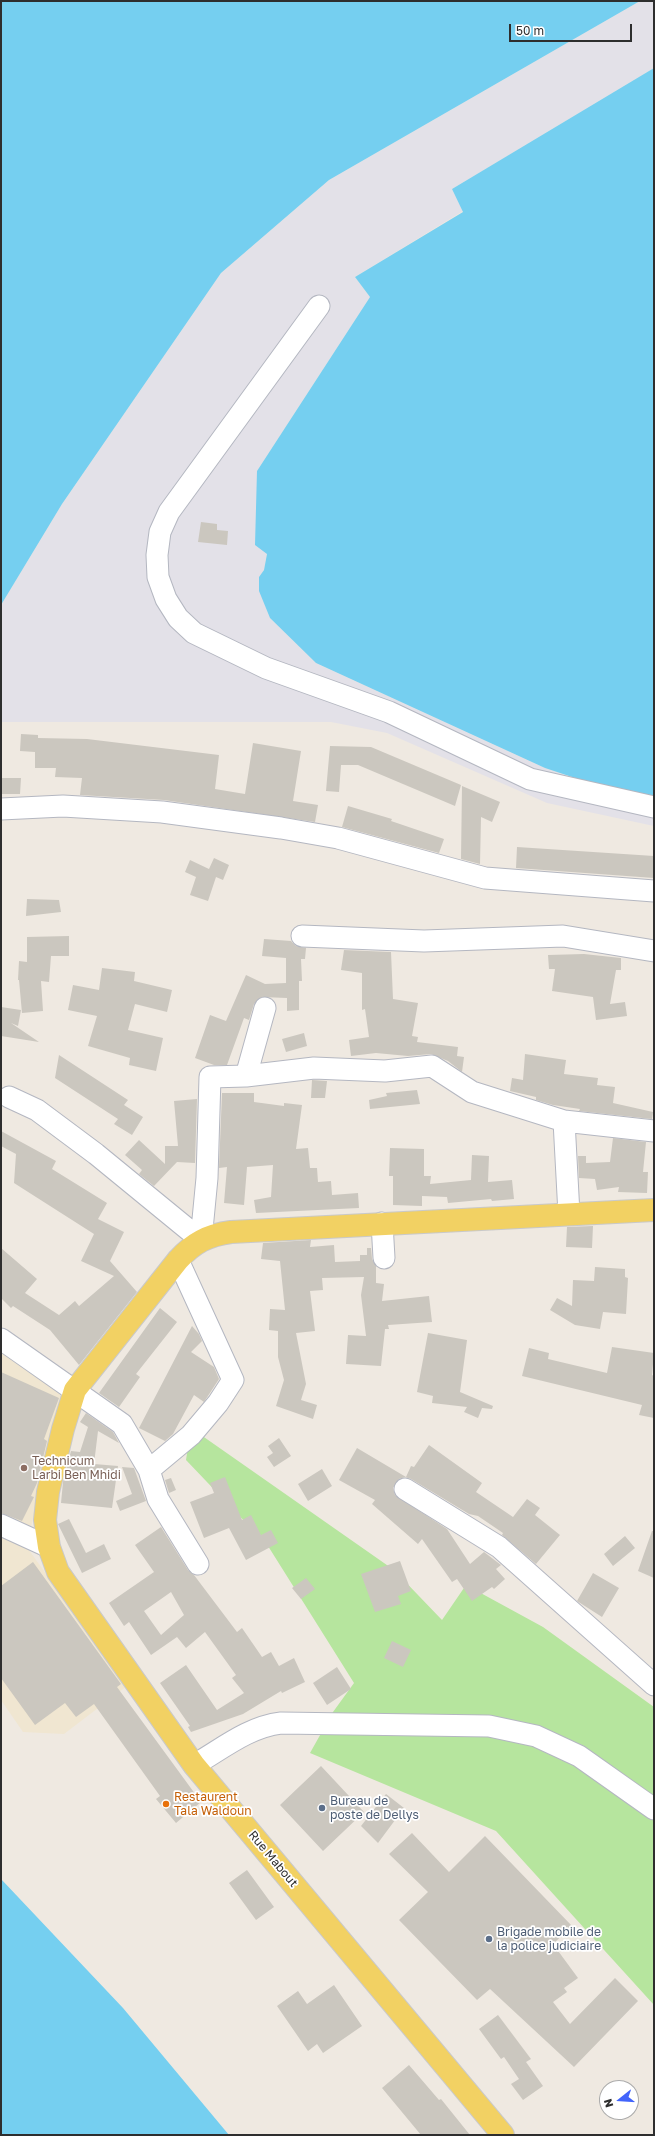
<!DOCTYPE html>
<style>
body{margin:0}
#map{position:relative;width:655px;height:2136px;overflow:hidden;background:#efe9e1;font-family:"Golos Text",sans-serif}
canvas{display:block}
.frame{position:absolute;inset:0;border:2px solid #2e2e2e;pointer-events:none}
.north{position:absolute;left:599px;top:2080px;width:40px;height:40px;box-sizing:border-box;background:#fff;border:1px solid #ababab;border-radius:50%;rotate:253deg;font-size:11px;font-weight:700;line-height:16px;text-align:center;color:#2e2e2e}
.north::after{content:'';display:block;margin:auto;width:14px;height:18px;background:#4264fb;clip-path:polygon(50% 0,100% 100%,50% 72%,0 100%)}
.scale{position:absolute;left:509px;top:24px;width:123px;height:18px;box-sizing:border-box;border:2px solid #2e2e2e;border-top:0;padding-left:5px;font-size:12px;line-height:14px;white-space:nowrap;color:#2e2e2e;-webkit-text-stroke:3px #fff;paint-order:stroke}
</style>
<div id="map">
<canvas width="655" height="2136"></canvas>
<div class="frame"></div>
<div class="north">N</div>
<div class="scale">50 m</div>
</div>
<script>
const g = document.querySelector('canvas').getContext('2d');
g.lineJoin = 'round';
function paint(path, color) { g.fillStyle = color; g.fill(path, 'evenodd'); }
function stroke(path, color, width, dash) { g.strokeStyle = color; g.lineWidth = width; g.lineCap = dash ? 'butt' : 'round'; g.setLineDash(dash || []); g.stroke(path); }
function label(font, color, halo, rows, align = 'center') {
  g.font = font + ' "Golos Text",sans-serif'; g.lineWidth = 3.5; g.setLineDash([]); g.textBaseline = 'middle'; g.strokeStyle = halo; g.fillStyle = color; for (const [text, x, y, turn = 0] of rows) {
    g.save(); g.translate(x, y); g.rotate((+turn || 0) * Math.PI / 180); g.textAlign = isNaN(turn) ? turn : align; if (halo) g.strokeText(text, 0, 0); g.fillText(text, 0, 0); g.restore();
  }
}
const industrial = new Path2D(`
 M640 1H654V68L452 189 463 211 355 277 370 297 257 471 267 554 264 570 259 577 265 605 270 618 316 663 545 768 593 784 654 796V826L547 803 387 733 331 722H1V605L62 504 221 273 329 180Z`);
const education = new Path2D(`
 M1 1352 66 1390 26 1546 127 1686 64 1734 23 1732 1 1700Z`);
const green = new Path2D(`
 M191 1428 394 1570 442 1620 466 1585 543 1627 654 1707V2005L496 1831 310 1753 333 1712 354 1683 268 1546 186 1460Z`);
const water = new Path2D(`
 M1 1H640L329 180 221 273 62 504 1 605Z
 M654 68V796L593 784 545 768 316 663 270 618 259 591V577L264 570 267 554 255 545 257 471 370 297 355 277 463 212 452 189Z
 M1 1879 123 2008 229 2135H1Z`);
const building = new Path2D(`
 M201 522 217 524V530L228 531 227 545 198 542Z
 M21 734 38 735V738L87 739 219 755 215 789 245 794 253 743 301 751 293 801 318 805 315 822 164 800 80 795 82 778 55 777 56 768H35V752L20 751Z
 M330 746 371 747 461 785 455 806 358 765H341L339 792 326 791Z
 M1 778H21L20 794H1Z
 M462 786 500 802 492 822 481 817 480 864 461 859Z
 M348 806 392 819 391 821 444 839 439 853 342 827Z
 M517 847 654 856V878L516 868Z
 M214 858 229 865 223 880 216 877 208 901 190 895 196 877 185 872 190 860 209 869Z
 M27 899 59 900 61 912 26 916Z
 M69 936V956H51L49 982 41 981 43 1011 22 1013 19 980H18L19 961 27 962V937Z
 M264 939 291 941 296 946 306 948 305 959H301L302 981H299V1010L287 1011V998L262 997 254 1004 249 1020 244 1018 227 1065H214L195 1058 210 1015 226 1021 246 975 265 984 286 983V958L262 956Z
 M344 950 391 952 393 999 418 1003 412 1036 418 1037 417 1042 458 1047 457 1056 464 1057 462 1072 448 1061 431 1054 408 1056 376 1053 351 1056 349 1040 369 1037 365 1009 362 1010V973L341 970Z
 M584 954 621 958V970H616L610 1004 625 1002 627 1016 596 1020 593 997 552 991 555 969H549L548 955Z
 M102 968 135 972 134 981 172 990 167 1012 135 1004 128 1030 163 1038 156 1071 129 1065 130 1058 88 1046 97 1016 68 1010 73 985 99 990Z
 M1 1007 21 1010 18 1026 11 1023 39 1042 1 1036Z
 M304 1033 307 1046 286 1052 282 1039Z
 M525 1054 566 1060 564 1074 598 1078 597 1085 615 1087 613 1103 653 1112 652 1119 579 1111 580 1109 553 1105 536 1100V1097L510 1091 512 1078 523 1080Z
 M59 1055 128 1100 124 1105 143 1117 132 1135 114 1124 118 1119 55 1078Z
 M312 1080 327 1081 325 1098H311Z
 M417 1090 420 1104 370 1109 369 1100 387 1096 386 1093Z
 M222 1093H254V1102L284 1106V1103L302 1105 296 1149 308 1148 310 1168H317L318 1182 331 1181 332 1195 358 1193 359 1208 256 1213 254 1200 271 1197 273 1165 247 1167 244 1205 224 1203 227 1167 219 1168Z
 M197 1099 195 1163 177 1162 154 1186 139 1174 142 1170 125 1155 139 1140 165 1164V1146H178L174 1101Z
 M1 1131 56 1161 52 1169 107 1203 98 1219 124 1232 110 1261 137 1292 79 1365 50 1330 13 1306 11 1308 1 1298V1248L37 1279 25 1293 59 1315 75 1301 79 1306 114 1276 81 1261 94 1234 14 1183 16 1154 1 1146Z
 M613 1138 646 1142 643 1172H648L647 1193 618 1192 619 1187 597 1190 595 1179 579 1178 578 1156H586V1163L610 1162Z
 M390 1148 424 1149V1176H431L430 1184 471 1180 472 1155 489 1156 488 1182 512 1180 514 1199 492 1201 491 1199 448 1203 447 1197 422 1196V1206L393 1205V1176H389Z
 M593 1226 592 1248 566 1247 567 1227Z
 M311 1240 310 1247 334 1245 335 1262 360 1261V1255H367V1248H371L372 1259 376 1266V1283L384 1284 382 1301 429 1296 432 1322 388 1325 389 1329H385L381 1366 346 1364 348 1335 366 1336 361 1295 364 1277 322 1278 323 1290 310 1291 315 1331 296 1333 306 1384 301 1400 317 1405 313 1419 276 1406 284 1380 278 1357V1331L269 1330 270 1309 285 1310 280 1261 261 1259 263 1243Z
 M595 1267 625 1269V1277L628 1278 626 1314 603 1312 600 1329 575 1325 550 1310 557 1298 572 1306 573 1280 594 1281Z
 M160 1308 177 1322 136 1374 140 1377 119 1407 99 1393Z
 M192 1326 199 1334 202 1341 191 1352 214 1367 219 1379 204 1402 194 1395 173 1434 165 1441 139 1428Z
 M428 1333 467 1340 460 1392 493 1406 492 1409 482 1408 478 1418 464 1412 467 1407 432 1403 433 1396 417 1392Z
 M612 1347 654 1353 652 1375 654 1376V1418L639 1415 642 1405 522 1376 529 1348 549 1353 548 1359 607 1373Z
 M1 1372 59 1398 44 1439 47 1441 37 1483 31 1496 34 1497 22 1521 1 1513Z
 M86 1413 113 1432 119 1443 98 1431 94 1464 118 1466 112 1508 61 1503 63 1482 71 1451 80 1452 88 1427 80 1422Z
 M279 1438 291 1456 274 1467 267 1457 273 1453 268 1446Z
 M429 1445 482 1483 476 1492 513 1517 527 1499 540 1508 535 1515 560 1535 536 1564 502 1535 503 1533 478 1516 469 1514 411 1479 405 1477 399 1479 393 1488 395 1495 447 1529 470 1564 484 1552 501 1565 496 1569 505 1579 494 1589 492 1587 472 1601 457 1579 452 1582 422 1539 418 1544 372 1504 375 1500 339 1480 357 1448 406 1477 411 1466 414 1467Z
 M122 1467 134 1468 146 1501 120 1511 116 1501 132 1494Z
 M322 1469 332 1486 308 1501 298 1484Z
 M225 1477 242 1520 251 1515 261 1535 271 1530 278 1543 246 1560 229 1528 204 1538 190 1502 214 1493 210 1483Z
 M171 1478 176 1490 169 1493 165 1480Z
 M69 1519 86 1553 104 1544 111 1559 82 1573 59 1526 58 1524Z
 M161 1527 188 1570 194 1575 237 1632 242 1628 262 1657 271 1652 279 1666 294 1658 305 1682 282 1693 281 1691 243 1714 191 1732 188 1727 190 1726 160 1683 186 1665 217 1710 244 1693 232 1678 236 1675 205 1632 186 1648 177 1637 151 1655 129 1622 124 1626 109 1603 154 1572 135 1545ZM171 1592 184 1615 161 1635 144 1611Z
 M652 1531H654V1578L638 1571Z
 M625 1536 635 1548 613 1566 604 1554Z
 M400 1561 411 1591 398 1596 401 1604 375 1612 361 1574Z
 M33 1562 121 1684 117 1687 201 1802 176 1823 156 1799 160 1796 94 1704 76 1717 65 1703 35 1725 1 1678V1586Z
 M593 1573 619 1588 602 1617 577 1601Z
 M306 1578 315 1589 301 1599 292 1588Z
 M392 1641 411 1650 403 1667 384 1658Z
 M337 1667 351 1689 327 1705 313 1683Z
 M321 1766 364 1812 323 1851 280 1805Z
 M386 1794 404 1808 378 1843 361 1826Z
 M412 1833 449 1872 485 1836 572 1926 553 1944 578 1978 564 1988 567 1992 553 2002 570 2024 615 1978 638 2001 574 2067 490 1989 477 2000 399 1920 428 1892 389 1854Z
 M247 1870 274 1907 256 1920 229 1883Z
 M334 1985 362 2026 323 2053 317 2044 308 2051 277 2006 298 1991 307 2004Z
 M498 2015 531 2059 526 2062 543 2086 523 2100 511 2084 519 2079 504 2057 501 2059 479 2029Z
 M409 2065 439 2100 441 2099 470 2135H421L382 2088Z`);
const minor = new Path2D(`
 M319 306 169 512 160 532 157 555 158 577 166 599 178 618 194 633 266 668 389 712 530 779 654 807
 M1 809 63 806 162 812 281 828 338 838 485 878 654 891
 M302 936 424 941 563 936 654 951
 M246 1076 314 1068 385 1071 432 1066 472 1092 564 1121 569 1214
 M9 1097 37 1110 96 1154 201 1240
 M564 1121 654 1131
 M382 1223 384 1258
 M201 1240 207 1178 210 1077 246 1076 265 1008
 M1 1339 122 1424 149 1470 158 1499 198 1564
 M149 1470 191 1435 218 1403 233 1380 178 1260
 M405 1489 499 1547 654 1685
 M1 1525 49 1547
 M194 1765C222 1749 248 1727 281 1723L489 1726 536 1736 579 1756 654 1809`);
const major = new Path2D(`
 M503 2135 194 1765 58 1572 49 1547 45 1520 48 1492 63 1429 75 1390 178 1260C193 1243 208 1235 231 1232L654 1210`);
const markers = [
 [24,1468,4,"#8d6e63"],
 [166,1804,4,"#e8710a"],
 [322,1808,4,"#5c6f8a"],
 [489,1939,4,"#5c6f8a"]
];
const educationNames = [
 ["Technicum",32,1461],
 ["Larbi Ben Mhidi",32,1475]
];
const foodNames = [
 ["Restaurent",174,1797],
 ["Tala Waldoun",174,1811]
];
const serviceNames = [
 ["Bureau de",330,1801],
 ["poste de Dellys",330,1815],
 ["Brigade mobile de",497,1932],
 ["la police judiciaire",497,1946]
];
const streetNames = [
 ["Rue Mabout",273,1859,50]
];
paint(industrial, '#e3e1e8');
paint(education, '#f0e6d1');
paint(green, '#b6e59e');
paint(water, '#75cff0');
paint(building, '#cbc7bf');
stroke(minor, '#b4b7c1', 23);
stroke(major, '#c9c9c9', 24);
stroke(minor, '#fff', 21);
stroke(major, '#f2d163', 22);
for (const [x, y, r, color] of markers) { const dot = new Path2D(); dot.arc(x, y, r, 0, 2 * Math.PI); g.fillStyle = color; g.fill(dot); stroke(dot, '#fff', 1.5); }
label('12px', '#785e54', '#fff', educationNames, 'left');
label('12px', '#c56008', '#fff', foodNames, 'left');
label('12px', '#4e5e75', '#fff', serviceNames, 'left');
label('12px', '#2e2e2e', '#fff', streetNames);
</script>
